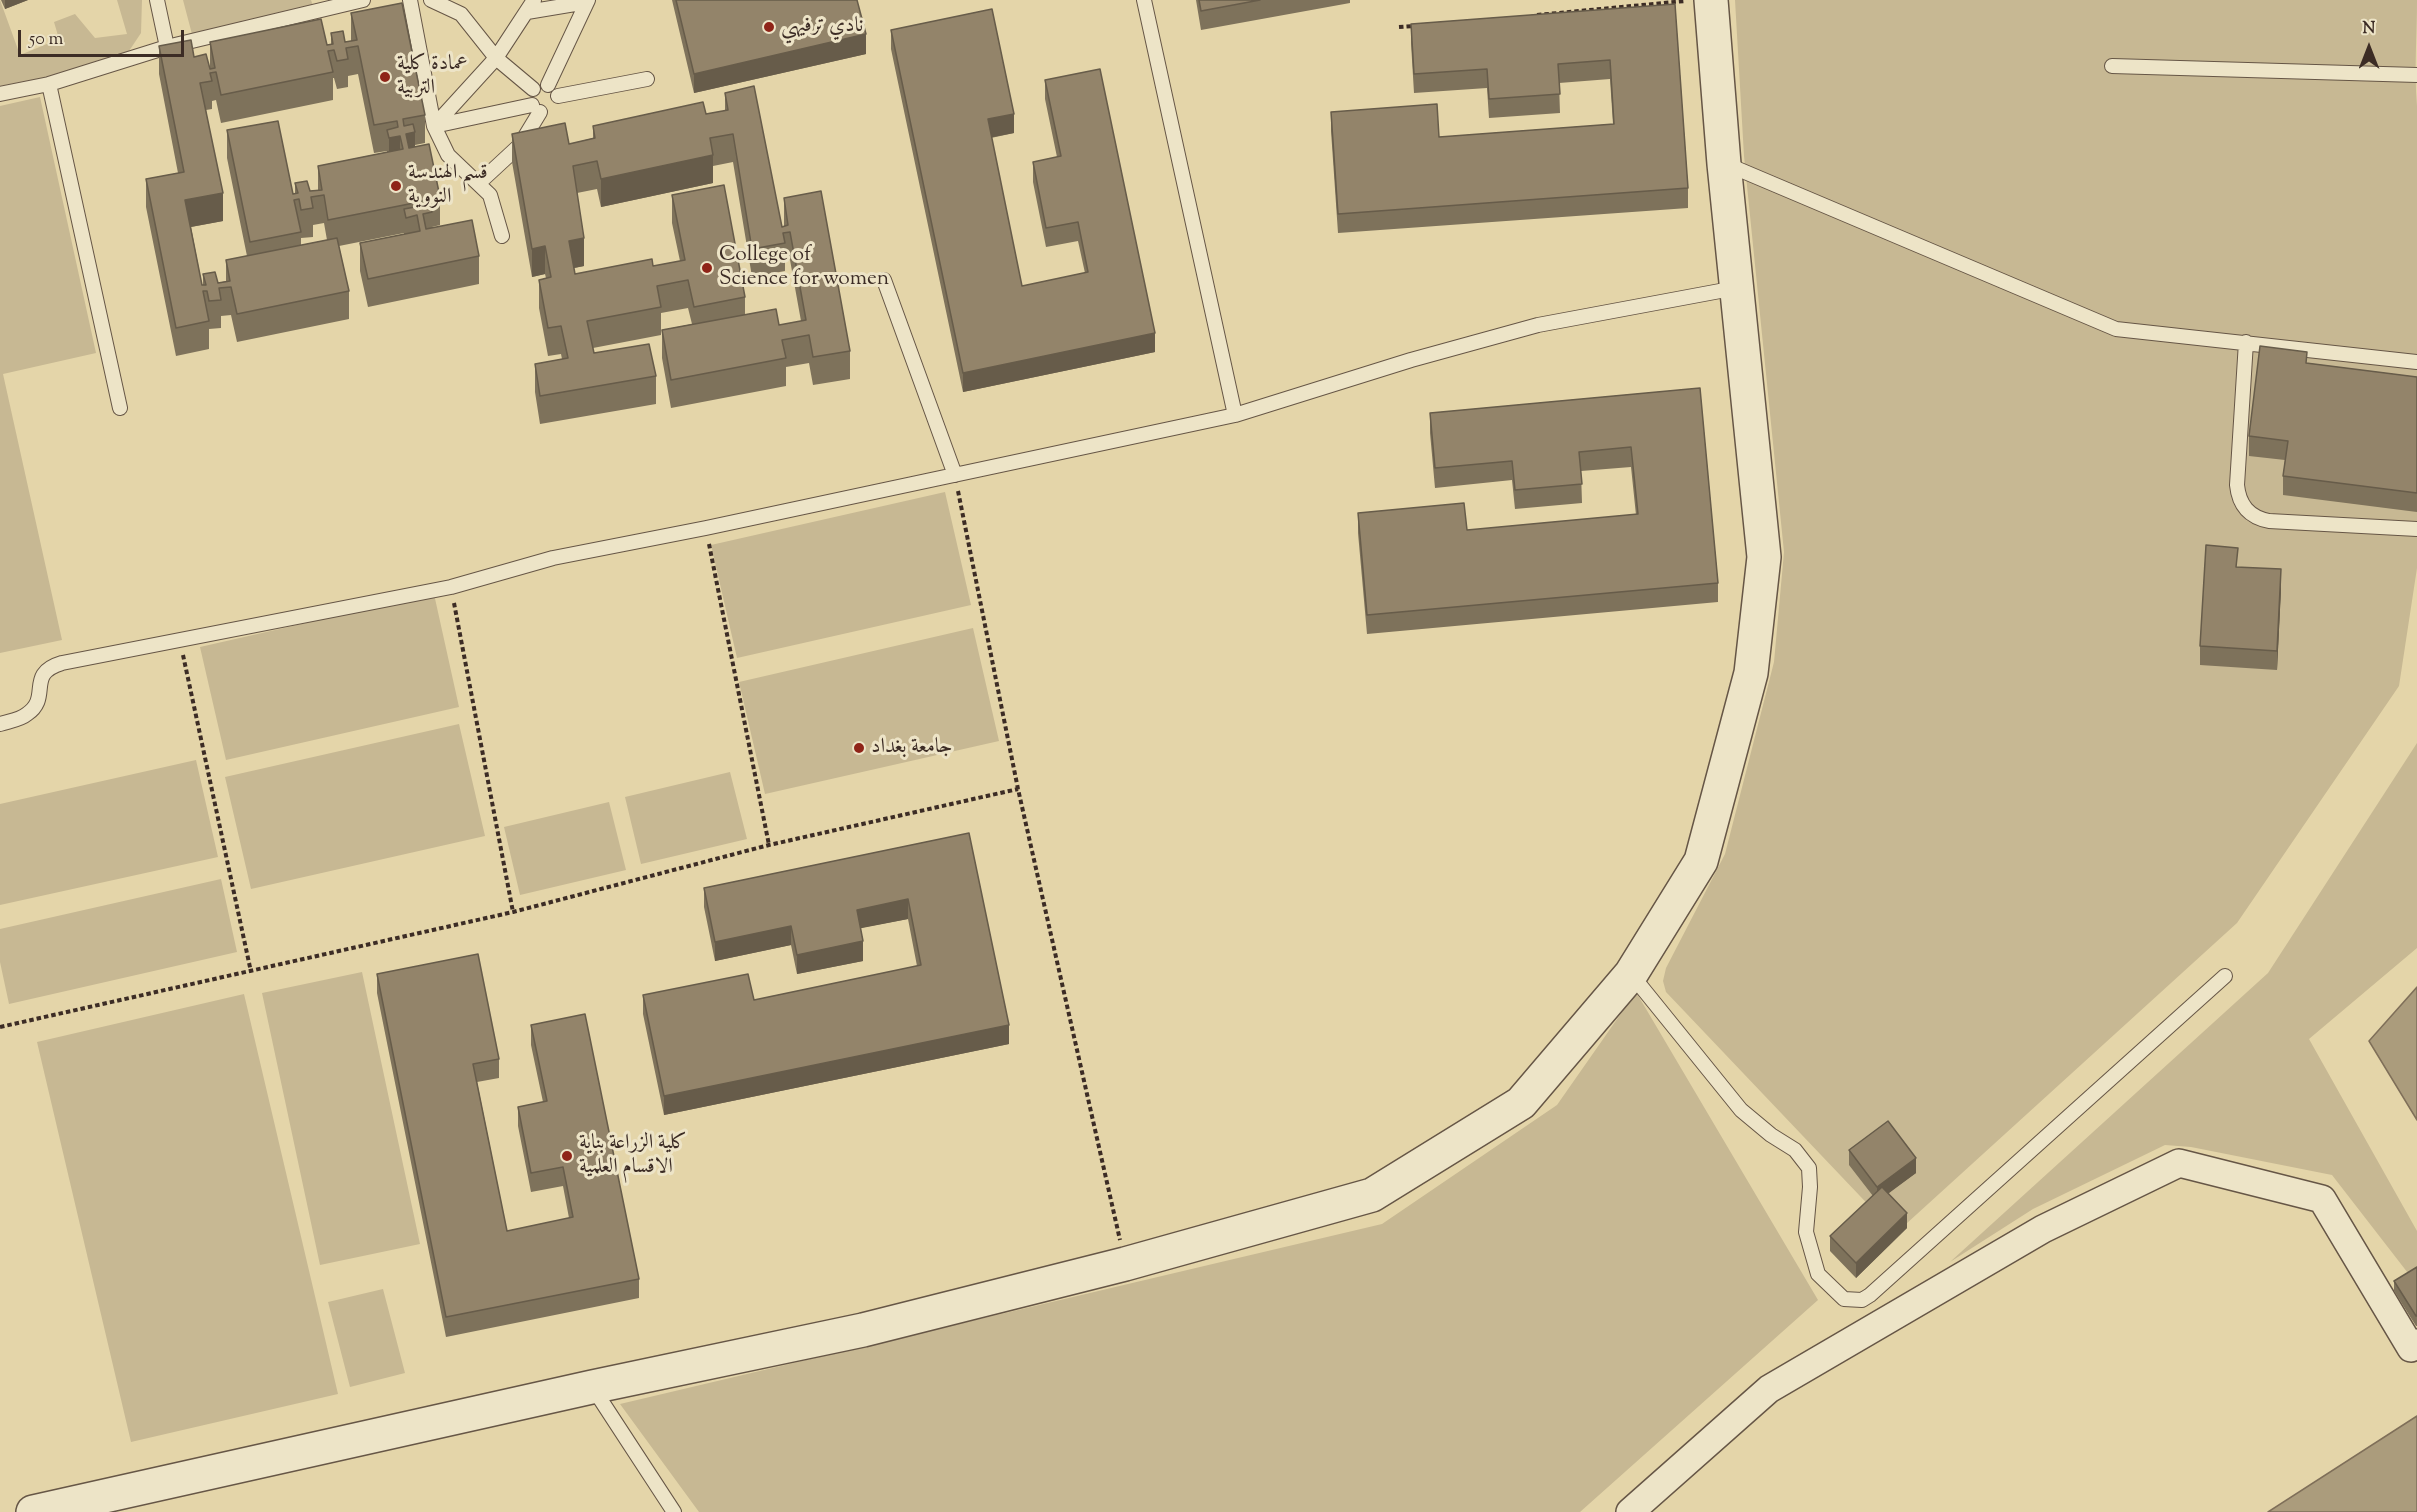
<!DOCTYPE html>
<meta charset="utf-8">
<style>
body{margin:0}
#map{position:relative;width:2417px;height:1512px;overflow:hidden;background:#e4d5a9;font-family:"Sorts Mill Goudy",serif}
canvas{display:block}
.north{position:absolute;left:2339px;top:18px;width:60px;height:60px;-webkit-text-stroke:4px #ede4c7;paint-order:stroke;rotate:0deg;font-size:16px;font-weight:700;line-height:24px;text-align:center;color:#3c2c25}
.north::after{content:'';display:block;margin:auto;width:21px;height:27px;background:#3c2c25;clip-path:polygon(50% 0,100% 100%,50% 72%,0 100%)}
.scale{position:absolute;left:18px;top:30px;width:166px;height:27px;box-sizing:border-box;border:3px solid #3c2c25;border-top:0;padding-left:8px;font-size:18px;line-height:21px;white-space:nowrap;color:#3c2c25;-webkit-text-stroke:4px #ede4c7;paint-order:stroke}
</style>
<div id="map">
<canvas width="2417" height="1512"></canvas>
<div class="north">N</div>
<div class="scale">50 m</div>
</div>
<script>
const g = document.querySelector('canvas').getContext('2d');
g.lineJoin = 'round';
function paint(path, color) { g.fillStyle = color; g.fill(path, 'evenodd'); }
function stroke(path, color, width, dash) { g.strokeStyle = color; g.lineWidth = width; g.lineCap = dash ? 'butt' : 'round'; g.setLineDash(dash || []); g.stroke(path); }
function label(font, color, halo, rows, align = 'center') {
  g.font = font + ' "Sorts Mill Goudy",Amiri,serif'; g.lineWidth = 6; g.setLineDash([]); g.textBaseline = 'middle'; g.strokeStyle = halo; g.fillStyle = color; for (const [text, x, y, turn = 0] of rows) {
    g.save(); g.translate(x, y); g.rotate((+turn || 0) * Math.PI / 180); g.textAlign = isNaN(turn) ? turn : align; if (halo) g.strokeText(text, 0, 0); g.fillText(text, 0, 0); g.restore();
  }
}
const green = new Path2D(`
 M0 0 20 55 59 39 54 22 75 14 95 38 127 34 117 0H142L141 33 121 63 0 86Z
 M183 0H311L314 9 193 38Z
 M1735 0H2417C2417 36 2414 70 2417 106V568L2399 686 2237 923 1906 1224 1879 1216 1666 992 1663 981 1666 968 1725 854 1774 662 1784 552 1744 156Z
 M40 97 96 353 3 374 62 640 0 653V106Z
 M945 492 971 605 737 658 711 545Z
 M434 594 459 707 226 760 200 647Z
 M973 628 999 741 765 794 739 682Z
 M459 724 485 836 251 889 225 777Z
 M2417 743V948L2309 1039 2417 1231V1271L2411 1277 2332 1175 2191 1147 2165 1145 2033 1209 1950 1262 2268 973Z
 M196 760 218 857 0 905V804Z
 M730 772 747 839 641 864 625 797Z
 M609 802 626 870 520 895 504 827Z
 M221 879 237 952 9 1004 0 962V929Z
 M362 972 420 1244 320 1265 262 993Z
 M1636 992 1818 1300 1580 1512H699L620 1404 1382 1224 1557 1105Z
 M244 994 338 1394 131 1442 37 1042Z
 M383 1289 405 1373 350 1387 328 1302Z`);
const water = new Path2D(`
 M2417 987V1120L2369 1041Z
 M2417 1416V1512H2268Z`);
const path = new Path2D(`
 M1537 15 1685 1
 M1399 27 1413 26
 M958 491 1018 789 1120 1240
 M709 544 769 845
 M454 603 513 912
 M183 655 251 972
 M0 1027 513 912 769 845 1018 789`);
const service = new Path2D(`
 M410 0 434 126 448 155 490 195 502 236
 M431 0 461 14 496 58 533 89
 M1144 0 1235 415
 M527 12 587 2
 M175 45 363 0
 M2112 66 2417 75
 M548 85 588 0
 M0 94 49 84
 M558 96 647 79
 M434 126 496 58 534 0
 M434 126 532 105
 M1726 164 2116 329 2417 362
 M480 182 520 145 540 112
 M884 280 955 475
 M2246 342 2237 485C2239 505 2249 517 2269 521L2417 529
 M120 408 49 84 167 47 157 0
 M0 724C9 721 20 720 27 714 52 697 25 674 62 663L451 587 553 558 706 528 1235 415 1411 360 1538 325 1736 288
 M1631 974 1741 1110 1771 1135 1795 1150 1809 1168 1810 1187 1806 1232 1818 1274 1844 1299 1862 1300 1870 1295 2225 976
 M593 1388 674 1512`);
const minor = new Path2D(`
 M1630 1512 1769 1389 2043 1229 2179 1163 2322 1199 2411 1348 2417 1343`);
const tertiary = new Path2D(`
 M33 1512 592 1387 863 1330 1125 1264 1372 1195 1521 1103 1631 974 1701 861 1751 673 1764 557 1724 164 1711 0`);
const wall = new Path2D(`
 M1 0H28L5 9Z
 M672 0H857L866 54 694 93Z
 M1196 0H1350V3L1201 30Z
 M1675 4 1688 188V208L1338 233 1331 131V112L1439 137 1613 124 1610 79 1559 83 1560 113 1489 118 1487 88 1414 93 1411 43V24Z
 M351 13 425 115V143L415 145V146L440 197V225L432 227V228L479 256V284L368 307 360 271V243L404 234V233L339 246 349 291V319L237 342 231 315 221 316V328L209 329V349L176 356 146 207V179L178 173 159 74V46L194 57 210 69V42L327 45 331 44V33L345 42 351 41ZM358 74 374 153 387 151V152L318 166V190L310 191 295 183V194H293L227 130V158L247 256 226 260V281L218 283 203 274V285H202L191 227 223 221 206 110 212 109V101L216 100 221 123 333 100V78H334L337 89 348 87V76ZM324 223 327 240 301 245V236V238L313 237V225Z
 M891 30 1014 133 991 138 1022 286 1085 273 1078 241 1046 247 1033 182V162L1057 157 1045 99V80L1155 352 963 392 891 49Z
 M725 93 782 227 784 226V198L850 351V379L813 385 809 363 786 367V386L671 408 662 358V330L692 324 688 308 661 313V335L593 348 594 353 656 376V404L540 424 535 392V364L562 359 561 354 548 356 539 308V280L546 278 545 274 532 277 512 162V134L569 144 593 138V126L706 114 725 111ZM733 162 752 277 785 271V261L790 260 801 321 779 325 745 314V297L672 195V223L680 261 653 266 575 274 574 268 584 266 577 193 597 189 601 207 713 183V166Z
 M2307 363 2417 377V512L2283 495V476L2285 460 2249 456V436Z
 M1700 388 1718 583V602L1367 634 1358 533V513L1467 530 1636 515 1631 467 1581 471 1582 503 1515 509 1512 480 1435 488 1430 433V413Z
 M2238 567 2281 589 2277 670 2200 665V646Z
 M969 833 1009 1044 664 1115 643 1014V995L754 1000 917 966 908 919 860 928 863 961 797 974 791 945 715 961 704 907V888Z
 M377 974 499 1059V1078L477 1082 507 1231 569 1218 563 1186 531 1192 518 1126V1107L543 1102 531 1045V1025L639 1279V1298L446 1337 377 993Z
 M1849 1150 1916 1173 1888 1193 1907 1228 1856 1278 1830 1251V1236L1873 1196 1849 1165Z
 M2417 1267V1326H2416L2394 1291V1281Z`);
const shadedWall = new Path2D(`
 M5 0H28L5 9Z
 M866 34V54L694 93V74Z
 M1014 114V133L988 138V119Z
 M415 132V160L406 162V134Z
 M400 136V164L389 166V138Z
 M713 155V183L601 207V179Z
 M223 193V221L185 228V200Z
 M584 238V266L569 269V241Z
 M545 246V274L532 277V249Z
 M1155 333V352L963 392V373Z
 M2281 569V589L2277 670V651Z
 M908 899V919L857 929V910Z
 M791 926V945L715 961V942Z
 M863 941V961L797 974V955Z
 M1009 1025V1044L664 1115V1096Z
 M1916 1158V1173L1877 1202V1187Z
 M1907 1213V1228L1856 1278V1263Z`);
const building = new Path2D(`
 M676 0H857L866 34 694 74Z
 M1199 0H1260L1201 11Z
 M402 3 425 115 403 119 404 126 413 124 415 132 406 134 409 148 429 144 440 197 420 201V206L430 204 432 212 423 214 426 229 472 220 479 256 368 279 360 243 420 231 417 215 406 218 404 209 415 207 414 203 328 220 324 195 311 197 313 208 301 210 299 199 294 200 301 232 250 242 227 130 278 121 293 194 298 193 295 183 307 181 310 191 322 190 318 166 403 149 400 136 389 138 387 130 398 127 397 121 374 125 358 46 346 48 348 59 337 61 334 50 328 51 333 72 221 95 216 72 210 73 212 81 200 83 223 193 185 200 202 285H206L203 274 215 272 218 283 230 281 226 260 337 238 349 291 237 314 231 287 219 288 221 300 209 301 207 291H203L209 321 176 328 146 179 184 172 159 46 191 40 194 57 206 54 210 69 215 68 210 42 321 19 327 45 333 44 331 33 343 31 345 42 357 40 351 13Z
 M1675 4 1688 188 1338 214 1331 112 1437 104 1439 137 1614 124 1610 60 1558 64 1560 94 1489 99 1487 69 1414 74 1411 24Z
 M992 9 1014 114 988 119 1022 286 1088 272 1078 222 1046 228 1033 162 1061 156 1045 80 1100 69 1155 333 963 373 891 30Z
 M754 86 782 227 788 225 784 198 821 191 850 351 813 357 809 335 782 340 786 358 671 380 662 330 776 309 779 325 806 320 790 232 783 233 785 243 752 249 733 134 710 138 713 155 601 179 597 161 573 166 584 238 569 241 575 274 652 259 653 266 685 260 672 195 724 185 745 297 694 307 688 280 657 286 661 307 587 321 594 353 649 344 656 376 540 396 535 364 568 358 561 326 548 328 539 280 551 277 545 246 532 249 512 134 565 123 569 144 595 138 593 126 703 102 706 114 728 110 725 93Z
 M2260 346 2307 352 2306 363 2417 377V493L2283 476 2288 441 2249 436Z
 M1700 388 1718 583 1367 615 1358 513 1464 503 1467 530 1638 514 1631 447 1579 452 1582 484 1515 490 1512 461 1435 468 1430 413Z
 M2206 545 2238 548 2236 567 2281 569 2277 651 2200 646Z
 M969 833 1009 1025 664 1096 643 995 748 974 754 1000 921 965 908 899 857 910 863 941 797 955 791 926 715 942 704 888Z
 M478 954 499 1059 473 1064 507 1231 573 1217 563 1167 531 1173 518 1107 547 1101 531 1025 585 1014 639 1279 446 1317 377 974Z
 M1888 1121 1916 1158 1877 1187 1849 1150Z
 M1882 1187 1907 1213 1856 1263 1830 1236Z
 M2417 1267V1316H2416L2394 1281Z`);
const markers = [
 [769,27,6,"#8f2418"],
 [385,77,6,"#8f2418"],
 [396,186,6,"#8f2418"],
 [707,268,6,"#8f2418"],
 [859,748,6,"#8f2418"],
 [567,1156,6,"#8f2418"]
];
const poiNames = [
 ["نادي ترفيهي",781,27],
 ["عمادة كلية",397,65],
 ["التربية",397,89],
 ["قسم الهندسة",408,174],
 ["النووية",408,198],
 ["College of",719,256],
 ["Science for women",719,280],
 ["جامعة بغداد",871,748],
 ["كلية الزراعة بناية",579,1144],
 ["الاقسام العلمية",579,1168]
];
paint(green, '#c7b893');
paint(water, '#ab9c7c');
stroke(water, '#7f6f59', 1.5);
stroke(service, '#665646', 16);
stroke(minor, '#665646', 30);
stroke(tertiary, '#665646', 36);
stroke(path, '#3c2c25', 4, [4.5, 3]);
stroke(service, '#ede4c7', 14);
stroke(minor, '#ede4c7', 27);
stroke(tertiary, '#ede4c7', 33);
paint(wall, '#7e725b');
paint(shadedWall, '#675c4a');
paint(building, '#93846a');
stroke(building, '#675c4a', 1.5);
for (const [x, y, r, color] of markers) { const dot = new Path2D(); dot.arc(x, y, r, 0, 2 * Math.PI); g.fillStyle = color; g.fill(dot); stroke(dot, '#ede4c7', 2); }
label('21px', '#3c2c25', '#ede4c7', poiNames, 'left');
</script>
